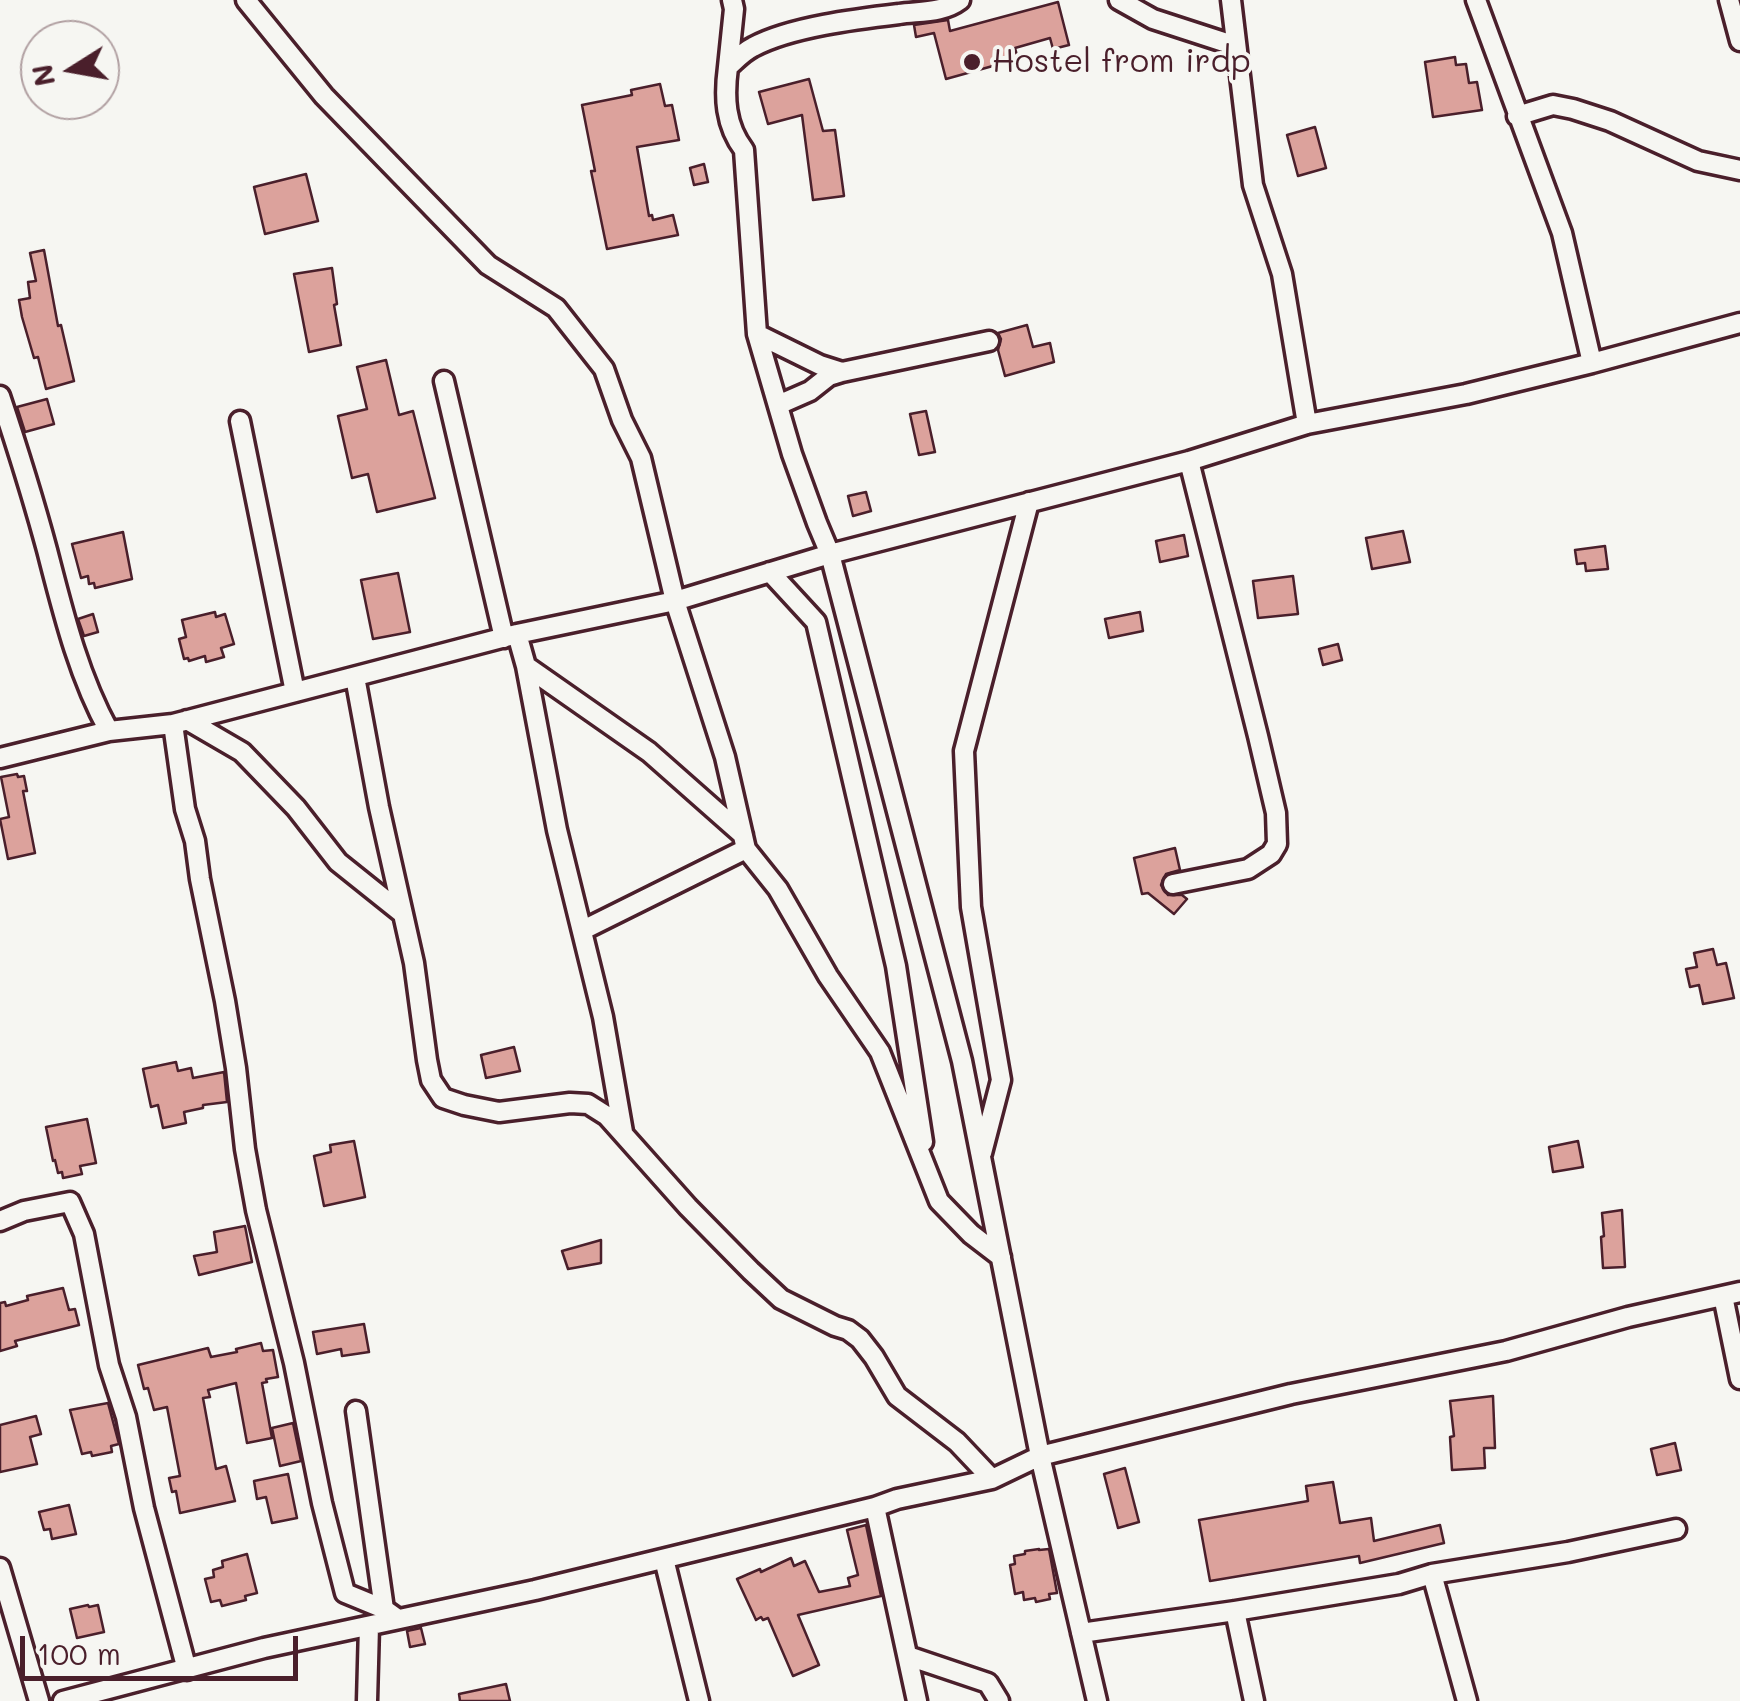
<!DOCTYPE html>
<style>
body{margin:0}
#map{position:relative;width:1740px;height:1701px;overflow:hidden;background:#f6f6f2;font-family:Mali,sans-serif}
canvas{display:block}
.north{position:absolute;left:20px;top:20px;width:100px;height:100px;box-sizing:border-box;background:#f6f6f2;border:2px solid #b1a0a2;border-radius:50%;rotate:259deg;font-size:28px;font-weight:700;line-height:40px;text-align:center;color:#4a1f2b}
.north::after{content:'';display:block;margin:auto;width:35px;height:45px;background:#4a1f2b;clip-path:polygon(50% 0,100% 100%,50% 72%,0 100%)}
.scale{position:absolute;left:20px;top:1636px;width:278px;height:45px;box-sizing:border-box;border:5px solid #4a1f2b;border-top:0;padding-left:12px;font-size:30px;line-height:35px;white-space:nowrap;color:#4a1f2b;-webkit-text-stroke:8px #f6f6f2;paint-order:stroke}
</style>
<div id="map">
<canvas width="1740" height="1701"></canvas>
<div class="north">N</div>
<div class="scale">100 m</div>
</div>
<script>
const g = document.querySelector('canvas').getContext('2d');
g.lineJoin = 'round';
function paint(path, color) { g.fillStyle = color; g.fill(path, 'evenodd'); }
function stroke(path, color, width, dash) { g.strokeStyle = color; g.lineWidth = width; g.lineCap = dash ? 'butt' : 'round'; g.setLineDash(dash || []); g.stroke(path); }
function label(font, color, halo, rows, align = 'center') {
  g.font = font + ' Mali,sans-serif'; g.lineWidth = 8; g.setLineDash([]); g.textBaseline = 'middle'; g.strokeStyle = halo; g.fillStyle = color; for (const [text, x, y, turn = 0] of rows) {
    g.save(); g.translate(x, y); g.rotate((+turn || 0) * Math.PI / 180); g.textAlign = isNaN(turn) ? turn : align; if (halo) g.strokeText(text, 0, 0); g.fillText(text, 0, 0); g.restore();
  }
}
const building = new Path2D(`
 M1058 2 1069 45 1053 49 1050 38 1015 48 1018 59 946 79 934 33 916 37 914 25 948 20 950 31Z
 M1455 57 1456 65 1466 64 1469 83 1477 82 1482 110 1433 117 1425 62Z
 M809 79 823 131 835 130 844 196 813 200 802 115 768 124 759 92Z
 M660 84 665 106 672 105 679 140 637 147 649 216 652 215 653 220 673 215 678 235 607 249 591 171H595L582 105 632 95 631 90Z
 M1315 127 1326 168 1298 176 1287 135Z
 M704 164 708 182 694 185 690 168Z
 M306 174 318 221 265 234 254 187Z
 M44 250 58 326 61 325 74 381 46 389 38 357 34 358 22 317 19 300 30 298 28 282 36 281 30 253Z
 M332 268 337 304 334 305 341 345 309 352 294 274Z
 M1027 325 1033 347 1050 343 1054 362 1005 376 998 350 1001 339 998 333Z
 M386 360 399 415 413 411 435 498 377 512 368 474 352 478 338 416 367 409 357 367Z
 M47 399 54 424 25 432 17 407Z
 M926 411 935 452 919 455 910 414Z
 M866 492 871 511 853 516 848 496Z
 M1403 531 1410 562 1372 569 1366 538Z
 M123 532 132 579 95 588 94 583 89 584 88 576 81 578 72 544Z
 M1184 535 1188 556 1160 562 1156 541Z
 M1605 546 1608 569 1586 571 1585 563 1577 564 1575 550Z
 M398 573 410 632 373 639 361 580Z
 M1293 576 1298 614 1258 618 1253 581Z
 M215 612 216 617 225 614 234 644 221 648 224 657 206 662 205 656 189 661 188 658 184 659 179 639 186 637 182 620Z
 M1140 612 1143 631 1109 638 1105 619Z
 M93 614 98 632 84 636 78 619Z
 M1338 644 1342 660 1323 665 1319 649Z
 M17 774 18 777 24 776 27 791H23L35 853 8 859 0 819 9 817 1 777Z
 M1175 848 1180 870 1166 874 1161 885 1168 895H1182L1187 899 1174 914 1148 893 1142 894 1134 858Z
 M1713 949 1717 965 1726 963 1734 998 1703 1004 1699 985 1690 987 1686 969 1697 967 1694 953Z
 M514 1047 520 1071 486 1078 481 1055Z
 M176 1062 178 1071 191 1068 193 1078 224 1072 227 1102 203 1105V1108L184 1112 186 1123 163 1128 158 1105 151 1107 143 1069Z
 M87 1119 96 1163 80 1166 82 1174 63 1178 62 1172 58 1173 55 1160 53 1161 46 1127Z
 M354 1141 365 1197 324 1206 314 1156 331 1152 330 1145Z
 M1578 1141 1583 1167 1553 1172 1549 1147Z
 M1622 1210 1625 1267 1603 1268 1601 1237 1604 1236 1602 1213Z
 M245 1226 252 1262 199 1275 194 1256 217 1252 214 1232Z
 M601 1240V1263L568 1269 562 1251Z
 M63 1288 69 1310 75 1309 79 1325 15 1341 17 1346 0 1351V1303L5 1302 6 1306 28 1300 27 1296Z
 M364 1324 369 1352 342 1356 341 1349 317 1354 313 1332Z
 M261 1343 263 1351 273 1350 278 1377 266 1379 267 1382 262 1383 272 1438 247 1443 236 1383 208 1390 210 1397 203 1398 216 1469 226 1466 235 1501 180 1513 176 1491 172 1492 169 1478 180 1476 167 1407 154 1410 148 1388 144 1389 138 1365 208 1348 211 1357 237 1352 236 1349Z
 M1493 1396 1495 1448H1484L1485 1468 1452 1470 1450 1437 1454 1436 1450 1401Z
 M108 1403 119 1444 111 1446 112 1452 92 1456 91 1452 82 1454 70 1410Z
 M36 1416 41 1434 30 1437 37 1464 0 1472V1425Z
 M293 1423 301 1461 280 1466 272 1428Z
 M1675 1443 1681 1470 1657 1475 1651 1449Z
 M1125 1468 1139 1522 1118 1528 1104 1474Z
 M288 1474 297 1518 272 1523 266 1497 257 1499 254 1481Z
 M1333 1482 1340 1523 1371 1518 1374 1541 1440 1525 1444 1543 1360 1563 1359 1556 1210 1581 1199 1520 1308 1501 1306 1486Z
 M69 1505 76 1534 52 1539 50 1529 44 1530 39 1512Z
 M866 1525 881 1596 798 1615 819 1665 793 1676 768 1618 763 1620 761 1617 756 1620 737 1579 760 1569 761 1572 791 1558 794 1566 805 1561 819 1592 850 1586 848 1578 858 1575 847 1530Z
 M1039 1549V1550L1049 1549 1057 1593 1049 1594 1050 1599 1036 1602 1035 1598 1024 1600 1023 1592 1015 1594 1010 1565 1015 1564 1014 1556 1025 1554V1551Z
 M247 1554 257 1593 245 1596 246 1600 222 1606 220 1600 211 1602 205 1579 214 1577 213 1570 223 1567 222 1561Z
 M88 1605 89 1607 98 1605 104 1632 77 1638 70 1609Z
 M421 1628 425 1644 410 1647 407 1631Z
 M506 1684 510 1701H460L459 1694Z`);
const street = new Path2D(`
 M246 0 324 96 488 265 556 308 604 369 622 420 641 458 675 601 725 757 746 849
 M960 0C943 13 920 11 899 14 857 19 790 27 753 47 743 52 736 60 728 67 724 97 725 125 744 150L757 334 792 454 817 523 830 554 962 1061 1040 1456 1097 1701
 M1119 0 1153 19 1236 46
 M1231 0 1253 185 1282 274 1307 424
 M1476 0 1562 233 1592 363
 M1729 0 1740 41
 M728 67 734 9 732 0
 M1517 116 1553 105 1573 109 1610 121 1698 161 1740 170
 M757 334 820 365 842 372
 M444 381 504 638
 M0 396C17 447 33 498 47 550 63 612 78 675 109 731
 M778 405 810 391 829 376 842 372 989 341
 M240 421 295 692
 M770 572 816 622 896 966 923 1142
 M517 634 526 666 557 830 603 1017 623 1132
 M526 666 649 752 743 835
 M355 677 379 807 414 963 427 1060 431 1080 443 1098 464 1105 499 1112 570 1103 588 1104 607 1116 688 1207 751 1271 781 1299 835 1326 848 1330 860 1339 874 1357 897 1396 957 1442 992 1479
 M187 720 242 752 296 808 338 862 403 914
 M173 724 185 809 195 841 200 879 225 1001 236 1068 245 1149 256 1210 294 1363 322 1503 345 1593 384 1609 398 1619
 M0 758 109 731 173 724 517 634 675 601 830 554 1189 461 1307 424 1466 394 1592 363 1740 323
 M1173 884 1248 869 1271 854 1277 844 1276 813 1258 736 1189 461
 M583 930 746 849 778 889 828 976 880 1052 939 1201 971 1234 1001 1257
 M982 1153 1001 1080 971 907 964 751 1029 502
 M0 1221 24 1211 70 1202 84 1234 109 1365 126 1417 144 1508 187 1670
 M1723 1296 1740 1379
 M356 1411 384 1609
 M875 1507 917 1701
 M664 1559 699 1701
 M0 1568 39 1701
 M1432 1574 1467 1701
 M1235 1611 1254 1701
 M1081 1633 1235 1611 1399 1584 1432 1574 1568 1552 1676 1529
 M908 1656 988 1683 999 1701
 M63 1701 264 1648 535 1590 875 1507 897 1499 992 1479 1040 1456 1291 1394 1506 1351 1628 1317 1740 1292
 M367 1701 369 1626`);
const markers = [
 [972,62,10,"#4a1f2b"]
];
const poiNames = [
 ["Hostel from irdp",992,62]
];
paint(building, '#dca29c');
stroke(building, '#4a1f2b', 2.5);
stroke(street, '#4a1f2b', 25);
stroke(street, '#f6f6f2', 18);
for (const [x, y, r, color] of markers) { const dot = new Path2D(); dot.arc(x, y, r, 0, 2 * Math.PI); g.fillStyle = color; g.fill(dot); stroke(dot, '#f6f6f2', 4); }
label('32px', '#4a1f2b', '#f6f6f2', poiNames, 'left');
</script>
